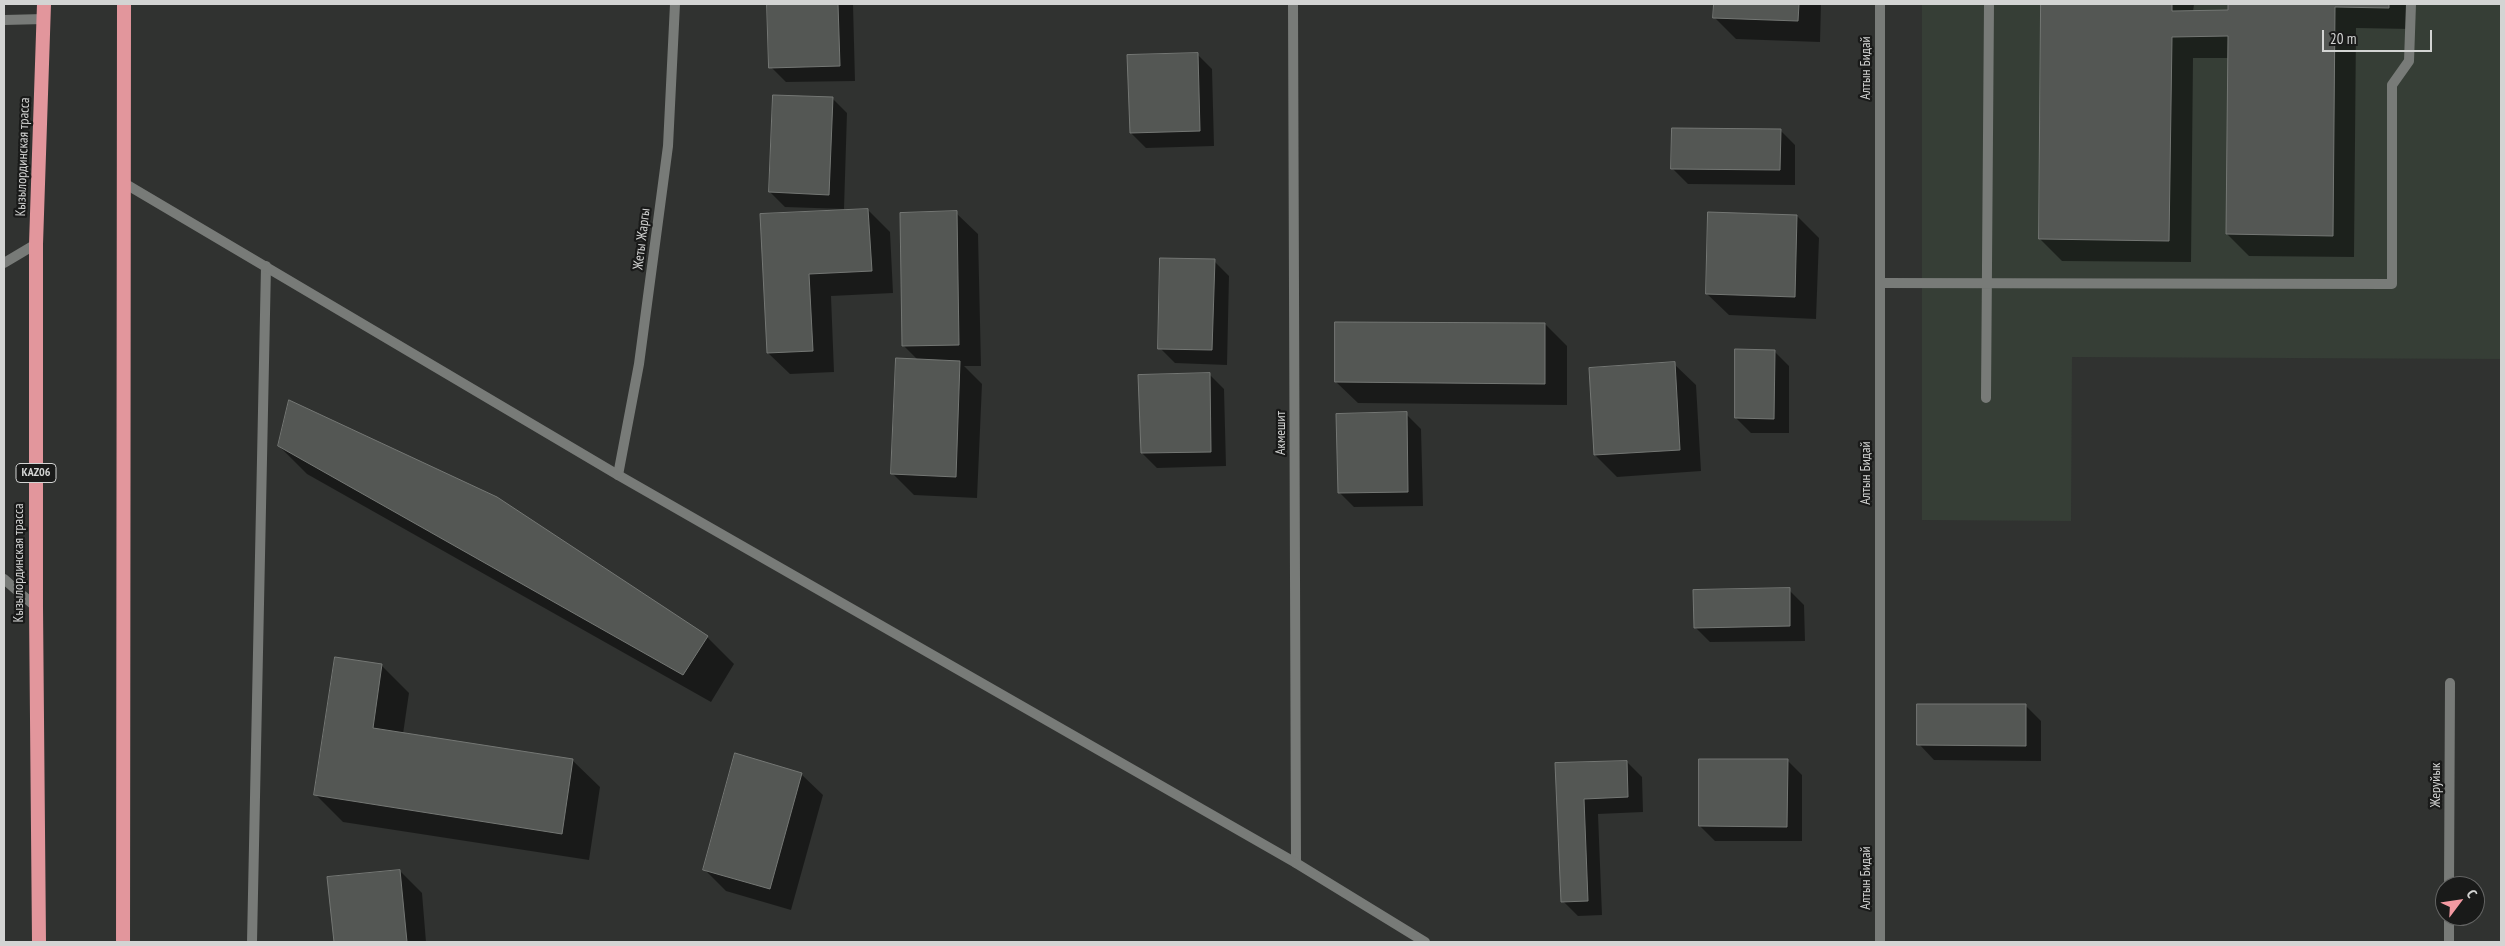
<!DOCTYPE html>
<meta charset="utf-8">
<style>
body{margin:0}
#map{position:relative;width:2505px;height:946px;overflow:hidden;background:#303230;font-family:"PT Sans Narrow",sans-serif}
canvas{display:block}
.frame{position:absolute;inset:0;border:5px solid #d3d4d3;pointer-events:none}
.north{position:absolute;left:2435px;top:876px;width:50px;height:50px;box-sizing:border-box;background:#191a19;border:1px solid #636463;border-radius:50%;rotate:59deg;font-size:14px;font-weight:700;line-height:20px;text-align:center;color:#d3d4d3}
.north::after{content:'';display:block;margin:auto;width:18px;height:22px;background:#f49aa2;clip-path:polygon(50% 0,100% 100%,50% 72%,0 100%)}
.scale{position:absolute;left:2322px;top:30px;width:110px;height:22px;box-sizing:border-box;border:2px solid #d3d4d3;border-top:0;padding-left:6px;font-size:15px;line-height:18px;white-space:nowrap;color:#d3d4d3;-webkit-text-stroke:4px #191a19;paint-order:stroke}
</style>
<div id="map">
<canvas width="2505" height="946"></canvas>
<div class="frame"></div>
<div class="north">С</div>
<div class="scale">20 m</div>
</div>
<script>
const g = document.querySelector('canvas').getContext('2d');
g.lineJoin = 'round';
function paint(path, color) { g.fillStyle = color; g.fill(path, 'evenodd'); }
function stroke(path, color, width, dash) { g.strokeStyle = color; g.lineWidth = width; g.lineCap = dash ? 'butt' : 'round'; g.setLineDash(dash || []); g.stroke(path); }
function label(font, color, halo, rows, align = 'center') {
  g.font = font + ' "PT Sans Narrow",sans-serif'; g.lineWidth = 4.5; g.setLineDash([]); g.textBaseline = 'middle'; g.strokeStyle = halo; g.fillStyle = color; for (const [text, x, y, turn = 0] of rows) {
    g.save(); g.translate(x, y); g.rotate((+turn || 0) * Math.PI / 180); g.textAlign = isNaN(turn) ? turn : align; if (halo) g.strokeText(text, 0, 0); g.fillText(text, 0, 0); g.restore();
  }
}
const built = new Path2D(`
 M1922 4H2501V359L2072 357 2071 521 1922 520Z`);
const shadow = new Path2D(`
 M769 4H853L855 81 786 82 771 67Z
 M1715 4H1821L1820 42 1736 39 1714 17Z
 M2042 4H2194L2193 12H2230V4H2411V29L2356 28 2354 257 2249 256 2227 234 2229 58H2193L2191 262 2062 261 2040 239Z
 M1197 54 1212 69 1214 146 1146 148 1131 133Z
 M832 98 847 113 844 209 785 207 770 192Z
 M1780 130 1795 145V185L1688 184 1673 169Z
 M868 210 890 232 893 293 831 296 834 372 790 374 768 353 761 215Z
 M956 213 978 234 981 366H964L982 384 977 498 914 495 892 473 918 360 904 346Z
 M1797 216 1819 238 1816 319 1729 315 1707 294Z
 M1214 261 1229 276 1227 365 1175 363 1160 348Z
 M1545 324 1567 346V405L1358 403 1336 382Z
 M1774 351 1789 366V433H1751L1736 418Z
 M1674 364 1696 385 1701 471 1617 477 1595 455Z
 M1209 374 1224 389 1226 466 1157 468 1142 453Z
 M1406 414 1421 429 1423 506 1354 507 1339 492Z
 M279 446 707 637 734 664 711 702 307 474Z
 M1789 590 1804 605 1805 641 1710 642 1695 627Z
 M336 658 382 666 409 693 403 734 572 760 600 787 589 860 343 822 316 795Z
 M2026 706 2041 721V761L1934 760 1919 744Z
 M1787 760 1802 775V841H1715L1700 826Z
 M1627 762 1642 777 1643 812 1598 814 1602 915 1578 916 1563 901 1556 764Z
 M801 774 823 795 791 910 726 891 704 869Z
 M400 871 422 893 426 942H335L329 878Z`);
const building = new Path2D(`
 M767 4H838L840 66 769 68Z
 M1714 4H1799L1798 21 1713 18Z
 M2041 4H2172V11L2228 10V4H2389V8L2335 7 2333 236 2226 234 2228 36 2172 37 2169 241 2039 239Z
 M1198 53 1200 131 1130 133 1127 55Z
 M773 95 833 97 829 195 769 192Z
 M1672 128 1781 129 1780 170 1671 169Z
 M868 209 872 271 809 274 813 351 767 353 760 214Z
 M957 211 959 345 902 346 900 213Z
 M1708 212 1797 215 1795 297 1706 294Z
 M1160 258 1215 259 1212 350 1158 349Z
 M1335 322 1545 323V384L1335 382Z
 M1735 349 1775 350 1774 419 1735 418Z
 M896 358 960 361 956 477 891 474Z
 M1675 362 1680 450 1594 455 1589 368Z
 M1210 373 1211 452 1141 453 1138 375Z
 M289 400 497 497 708 636 683 675 278 446Z
 M1407 412 1408 492 1338 493 1336 414Z
 M1790 588V626L1694 628 1693 590Z
 M335 657 382 664 373 728 573 759 562 834 314 795Z
 M1917 704H2026V746L1917 745Z
 M735 753 802 773 770 889 703 870Z
 M1699 759H1788L1787 827 1699 826Z
 M1627 761 1628 797 1584 799 1588 901 1561 902 1555 763Z
 M400 870 407 942H334L327 877Z`);
const service = new Path2D(`
 M4 263 36 244
 M1880 283 2392 284V85L2409 61 2411 4
 M1986 398 1989 4
 M4 579 36 607
 M252 942 266 266`);
const minor = new Path2D(`
 M1293 4 1296 863
 M4 20 44 19
 M618 475 639 364 668 146 675 4
 M2449 886 2450 683
 M1880 942V4
 M2449 942V916`);
const tertiary = new Path2D(`
 M124 183 618 475 1296 863 1425 942`);
const trunk = new Path2D(`
 M39 942 36 607V244L44 4
 M123 942 124 4`);
const shields = [
 [36,473,40]
];
const shieldNames = [
 ["KАZ06",36,473]
];
const streetNames = [
 ["Алтын Бидай",1866,68,-90],
 ["Кызылординская трасса",23,157,-88],
 ["Жеты Жаргы",642,239,-83],
 ["Акмешит",1281,433,-90],
 ["Алтын Бидай",1866,473,-90],
 ["Кызылординская трасса",19,563,-90],
 ["Жеруйык",2436,785,-90],
 ["Алтын Бидай",1866,878,-90]
];
paint(built, '#363e36');
paint(shadow, '#0007');
paint(building, '#545754');
stroke(building, '#747774', 1);
stroke(service, '#787b78', 10);
stroke(minor, '#787b78', 10);
stroke(tertiary, '#787b78', 10);
stroke(trunk, '#e2969c', 14);
for (const [x, y, w] of shields) { const box = new Path2D(); box.roundRect(x - w / 2, y - 9.5, w, 19, 4); g.fillStyle = '#191a19'; g.fill(box); stroke(box, '#d3d4d3', 1); }
label('bold 12px', '#d3d4d3', null, shieldNames);
label('14px', '#d3d4d3', '#191a19', streetNames);
</script>
